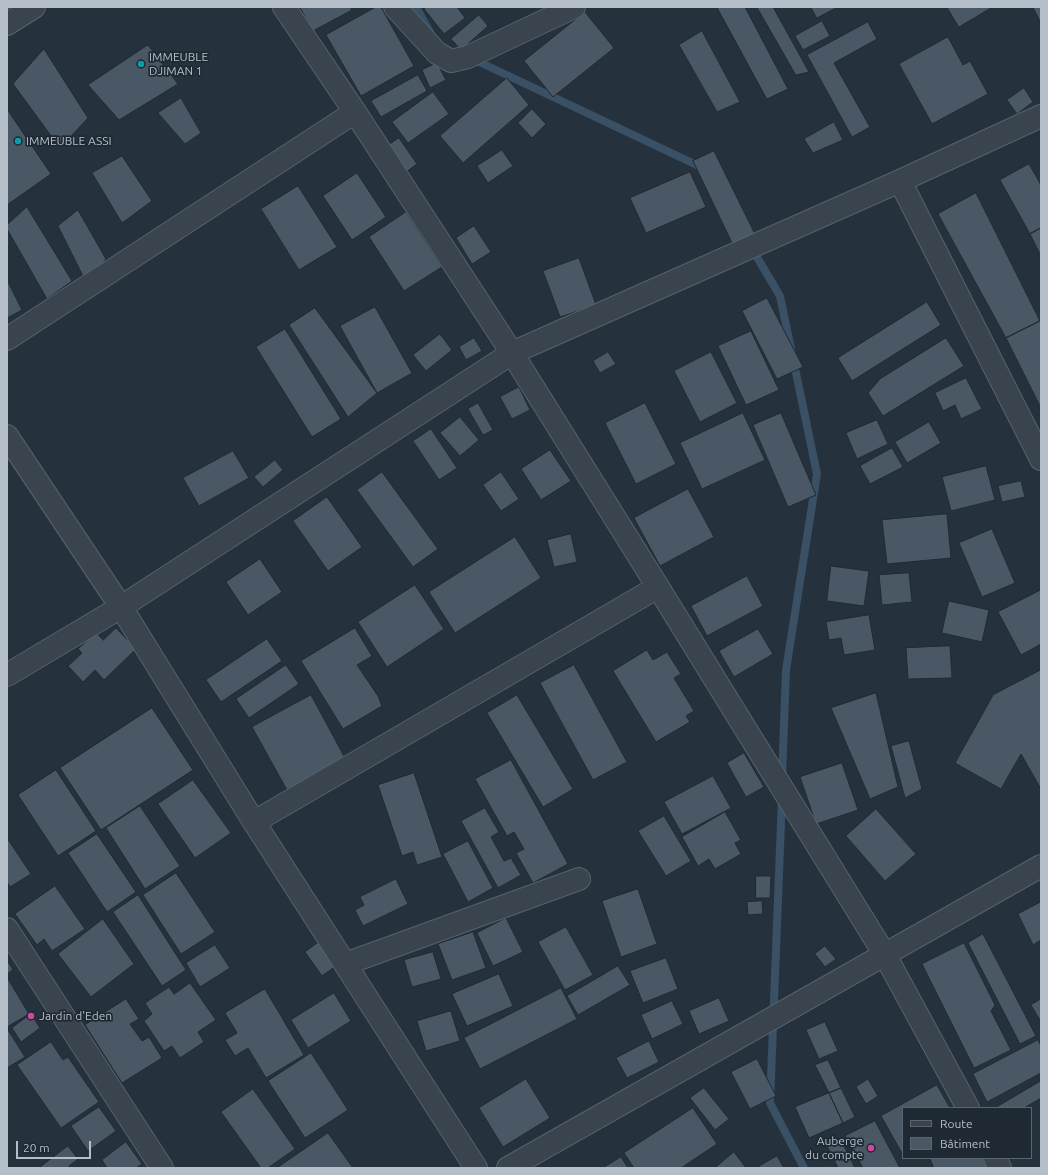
<!DOCTYPE html>
<meta charset="utf-8">
<style>
body{margin:0}
#map{position:relative;width:1048px;height:1175px;overflow:hidden;background:#25323e;font-family:Ubuntu,sans-serif}
canvas{display:block}
.frame{position:absolute;inset:0;border:8px solid #b5bfc9;pointer-events:none}
.legend{position:absolute;left:902px;top:1107px;width:130px;height:52px;box-sizing:border-box;background:#1e2933;border:1px solid #5a656f;margin:0;padding:5px 7px;list-style:none;font-size:12px;color:#b5bfc9}
.legend li{display:flex;align-items:center;gap:8px;height:20px}
.legend b{width:20px;border:1px solid #5a656f}
.scale{position:absolute;left:16px;top:1141px;width:75px;height:18px;box-sizing:border-box;border:2px solid #b5bfc9;border-top:0;padding-left:5px;font-size:12px;line-height:14px;white-space:nowrap;color:#b5bfc9;-webkit-text-stroke:3px #1e2933;paint-order:stroke}
</style>
<div id="map">
<canvas width="1048" height="1175"></canvas>
<div class="frame"></div>
<ul class="legend">
<li><b style="height:5px;background:#39444e"></b>Route</li>
<li><b style="height:11px;background:#495864"></b>Bâtiment</li>
</ul>
<div class="scale">20 m</div>
</div>
<script>
const g = document.querySelector('canvas').getContext('2d');
g.lineJoin = 'round';
function stroke(path, color, width, dash) { g.strokeStyle = color; g.lineWidth = width; g.lineCap = dash ? 'butt' : 'round'; g.setLineDash(dash || []); g.stroke(path); }
function paint(path, color) { g.fillStyle = color; g.fill(path, 'evenodd'); }
function label(font, color, halo, rows, align = 'center') {
  g.font = font + ' Ubuntu,sans-serif'; g.lineWidth = 3.5; g.setLineDash([]); g.textBaseline = 'middle'; g.strokeStyle = halo; g.fillStyle = color; for (const [text, x, y, turn = 0] of rows) {
    g.save(); g.translate(x, y); g.rotate((+turn || 0) * Math.PI / 180); g.textAlign = isNaN(turn) ? turn : align; if (halo) g.strokeText(text, 0, 0); g.fillText(text, 0, 0); g.restore();
  }
}
const stream = new Path2D(`
 M416 7 431 34
 M473 59 703 168
 M751 247 780 296 817 474 786 670 782 778
 M782 797 770 1103 804 1168`);
const building = new Path2D(`
 M300 7H350L352 10 313 31Z
 M376 7H381L414 66 361 96 326 35Z
 M427 7H457L465 18 444 34 424 9Z
 M717 7H745L788 89 767 99Z
 M757 7H773L809 72 796 75Z
 M811 7H838L817 18Z
 M947 7H990L991 8 959 27Z
 M1033 7H1041V23Z
 M585 12 614 48 553 97 524 61Z
 M479 15 488 26 461 50 451 39Z
 M822 21 830 36 803 50 795 36Z
 M868 22 877 39 834 63 870 127 852 137 807 55Z
 M702 31 740 102 717 112 679 45Z
 M948 37 963 65 970 61 988 94 932 124 899 64Z
 M148 45 178 84 119 120 88 85Z
 M44 49 88 118 60 148 13 84Z
 M437 63 446 80 430 88 422 70Z
 M418 75 427 91 381 117 371 101Z
 M507 78 529 105 463 163 440 136Z
 M1024 88 1033 102 1017 114 1007 100Z
 M433 92 449 114 408 143 392 122Z
 M181 98 201 133 185 144 158 113Z
 M7 109 51 174 7 205Z
 M532 109 546 124 532 138 518 123Z
 M834 122 843 140 813 153 804 139Z
 M399 138 417 164 406 172 387 146Z
 M502 150 513 166 488 183 477 166Z
 M714 151 755 234 733 245 693 161Z
 M122 156 152 201 122 223 92 173Z
 M1029 164 1041 185V228L1030 234 1000 180Z
 M690 172 706 207 646 233 630 198Z
 M357 173 386 217 352 240 323 196Z
 M298 186 337 247 299 270 261 209Z
 M976 193 1040 321 1006 338 938 214Z
 M27 207 72 281 47 299 7 229V225Z
 M78 210 106 259 88 286 58 226Z
 M406 212 442 267 404 291 369 237Z
 M474 226 491 252 472 264 456 238Z
 M1041 228V256L1030 234Z
 M579 258 596 305 560 317 543 271Z
 M7 280 22 310 7 318Z
 M767 298 803 367 777 379 742 311Z
 M927 302 941 325 852 381 838 358Z
 M375 307 412 373 377 393 340 326Z
 M315 308 377 393 348 417 289 325Z
 M1040 321 1041 322V408L1006 338Z
 M285 329 341 419 312 437 256 347Z
 M751 331 779 390 746 405 718 346Z
 M440 334 452 350 426 371 413 355Z
 M474 338 482 351 466 360 459 347Z
 M946 338 964 366 883 416 868 393 880 379Z
 M608 352 616 364 600 373 593 361Z
 M711 352 737 403 700 422 674 371Z
 M966 378 982 409 961 419 955 405 943 411 935 393Z
 M519 387 530 410 512 419 500 397Z
 M478 403 493 430 483 435 468 409Z
 M645 403 676 464 636 484 605 423Z
 M743 413 765 460 702 489 680 443Z
 M781 413 816 495 788 507 753 425Z
 M460 417 479 440 460 456 440 433Z
 M877 420 888 444 857 459 846 433Z
 M929 422 941 443 907 463 895 442Z
 M431 429 457 468 439 480 413 441Z
 M892 448 903 467 870 484 860 466Z
 M550 450 571 481 541 500 521 469Z
 M233 451 249 478 199 506 183 478Z
 M275 460 283 470 263 487 254 477Z
 M986 466 995 500 951 511 942 477Z
 M382 472 438 549 413 567 357 490Z
 M501 472 519 499 501 511 483 485Z
 M1021 481 1025 497 1002 502 998 486Z
 M688 489 714 537 660 566 634 518Z
 M327 497 362 547 328 571 293 521Z
 M947 514 951 558 887 564 882 520Z
 M992 529 1015 583 982 597 959 543Z
 M571 534 577 562 554 567 547 540Z
 M515 537 541 578 455 633 429 592Z
 M260 559 282 592 248 615 226 582Z
 M831 566 869 571 864 606 827 601Z
 M909 573 912 602 882 605 879 575Z
 M747 576 763 606 707 636 691 606Z
 M415 585 444 629 387 667 358 622Z
 M1041 590V644L1021 655 998 612Z
 M949 601 989 610 982 642 942 633Z
 M869 615 875 650 844 655 841 638 829 640 826 622Z
 M116 628 136 649 104 680 95 670 83 682 68 666 82 653 78 649 96 632 103 640Z
 M355 628 372 656 357 665 378 696 382 706 343 729 301 661Z
 M758 629 773 654 734 677 719 651Z
 M267 639 282 661 221 702 206 680Z
 M950 646 952 678 908 679 906 648Z
 M647 650 653 660 667 652 681 674 674 678 694 711 686 716 690 722 656 742 613 671Z
 M286 665 299 684 249 718 236 699Z
 M574 665 627 762 593 780 540 683Z
 M1041 670V789L1021 754 1001 789 955 763 993 695Z
 M876 693 898 787 870 799 831 708Z
 M311 695 345 758 287 790 252 727Z
 M517 695 573 789 543 807 487 713Z
 M152 708 193 770 101 830 60 768Z
 M909 741 922 789 905 798 891 746Z
 M744 753 764 787 746 797 727 763Z
 M511 760 568 864 533 883 516 853 524 849 514 832 507 836 475 779Z
 M842 763 858 810 816 824 800 777Z
 M56 770 96 831 58 856 18 795Z
 M414 773 442 857 417 865 413 852 402 856 378 785Z
 M713 776 731 808 682 834 664 802Z
 M193 780 231 833 195 858 158 804Z
 M140 806 180 866 145 889 106 828Z
 M485 808 499 832 491 837 504 861 511 858 521 875 498 888 461 821Z
 M876 809 916 854 885 881 846 836Z
 M725 812 741 840 735 843 741 854 715 869 709 859 698 866 682 837Z
 M664 816 691 861 666 876 638 831Z
 M97 834 136 892 107 912 68 853Z
 M7 838 31 874 10 887 7 882Z
 M468 841 493 888 468 902 443 854Z
 M176 873 215 932 181 954 143 895Z
 M756 876H771L770 898H756Z
 M396 879 408 904 363 926 355 910 364 905 360 897Z
 M55 886 85 929 52 951 44 939 37 945 15 914Z
 M638 889 657 944 621 957 602 901Z
 M138 895 186 970 162 986 113 912Z
 M762 901 763 914 748 915 747 902Z
 M1041 902V940L1033 945 1018 914Z
 M506 918 523 952 493 966 477 933Z
 M103 919 134 964 91 997 58 954Z
 M566 927 593 975 565 990 538 942Z
 M473 932 486 968 452 980 438 944Z
 M983 934 1036 1036 1020 1044 968 943Z
 M319 942 336 966 322 976 305 952Z
 M964 943 995 1005 991 1011 1011 1050 974 1068 922 964Z
 M215 945 230 968 200 987 186 963Z
 M825 946 836 959 825 967 815 954Z
 M433 952 441 979 412 987 404 960Z
 M666 958 678 989 643 1003 630 971Z
 M7 960 13 970 7 974Z
 M618 966 630 985 578 1015 567 996Z
 M499 974 513 1006 467 1026 452 994Z
 M8 979 29 1014 7 1027V980Z
 M190 983 216 1020 198 1032 204 1042 180 1058 172 1046 164 1051 144 1021 152 1014 145 1003 169 987 174 994Z
 M561 988 577 1019 480 1069 464 1038Z
 M265 989 304 1055 266 1078 248 1048 235 1056 225 1040 237 1033 225 1013Z
 M334 993 351 1021 308 1048 291 1020Z
 M719 998 729 1021 699 1034 689 1011Z
 M126 999 139 1019 130 1024 142 1041 149 1037 162 1058 122 1083 85 1025Z
 M1041 999V1022L1031 1005Z
 M672 1001 683 1024 652 1039 641 1015Z
 M451 1011 460 1041 426 1051 417 1021Z
 M31 1014 40 1028 21 1042 12 1028Z
 M825 1022 838 1051 819 1059 806 1030Z
 M8 1030 25 1057 7 1068V1031Z
 M1038 1040 1041 1046V1073L987 1102 973 1074Z
 M649 1041 659 1062 627 1078 616 1058Z
 M51 1042 63 1060 68 1057 99 1102 61 1128 17 1065Z
 M311 1053 348 1110 305 1138 268 1081Z
 M757 1059 776 1096 750 1109 731 1072Z
 M828 1060 841 1088 829 1093 815 1065Z
 M526 1079 550 1118 503 1147 479 1108Z
 M868 1079 878 1096 866 1104 856 1087Z
 M1041 1081V1098L1024 1108H995Z
 M937 1085 950 1108H903V1155L881 1116Z
 M704 1088 729 1119 715 1130 690 1098Z
 M841 1088 855 1117 843 1123 829 1093Z
 M253 1089 295 1149 268 1168H261L221 1112Z
 M829 1093 843 1123 809 1138 795 1107Z
 M99 1107 116 1131 88 1151 71 1126Z
 M693 1108 717 1144 681 1168H634L624 1153Z
 M875 1121 900 1168H863L845 1136Z
 M328 1133 353 1168H277Z
 M840 1138 855 1168H838L826 1144Z
 M126 1142 142 1164 136 1168H107L102 1160Z
 M68 1146 78 1159 69 1166 70 1168H39Z
 M734 1152 746 1168H715Z
 M777 1156 784 1168H756Z
 M621 1157 628 1168H603Z
 M930 1158H990L994 1165 988 1168H934Z`);
const minor = new Path2D(`
 M284 7 355 112 512 353 658 587 885 955 968 1108
 M395 7 437 53 451 61 468 57 574 7
 M7 24 34 7
 M900 181 1041 459
 M7 339 355 112
 M7 436 121 607 254 822 476 1168
 M7 675 121 607 512 353 900 181 1041 116
 M254 822 658 587
 M7 929 162 1168
 M345 964 579 879
 M995 1158 1000 1168
 M508 1168 1041 866`);
const markers = [
 [141,64,4,"#0f9aa8"],
 [18,141,4,"#0f9aa8"],
 [31,1016,4,"#d1479c"],
 [871,1148,4,"#d1479c"]
];
const poiNames = [
 ["IMMEUBLE",149,57],
 ["DJIMAN 1",149,71],
 ["IMMEUBLE ASSI",26,141],
 ["Jardin d'Eden",39,1016],
 ["Auberge",863,1141,"right"],
 ["du compte",863,1155,"right"]
];
stroke(stream, '#395065', 8);
paint(building, '#495864');
stroke(building, '#202b35', 1);
stroke(minor, '#57626c', 24);
stroke(minor, '#39444e', 22);
for (const [x, y, r, color] of markers) { const dot = new Path2D(); dot.arc(x, y, r, 0, 2 * Math.PI); g.fillStyle = color; g.fill(dot); stroke(dot, '#1e2933', 1.5); }
label('12px', '#b5bfc9', '#1e2933', poiNames, 'left');
</script>
